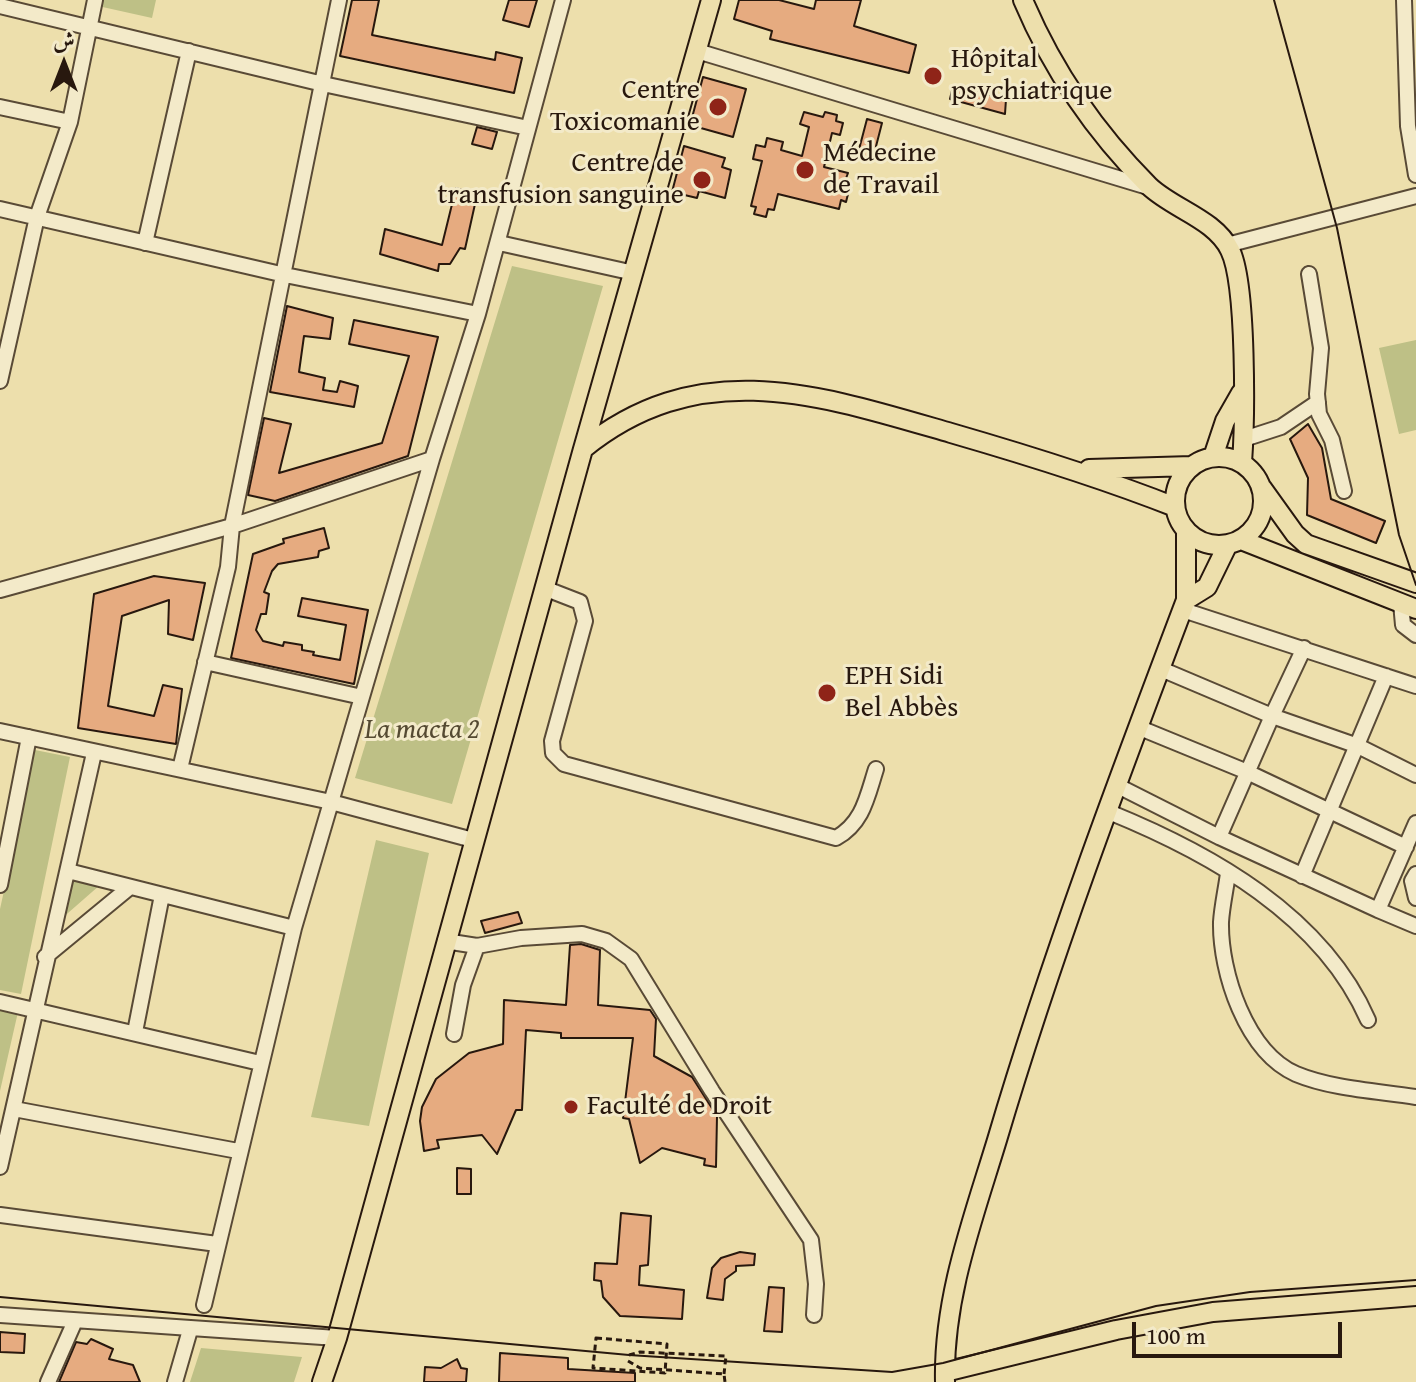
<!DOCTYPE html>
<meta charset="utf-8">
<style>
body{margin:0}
#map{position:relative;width:1416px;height:1382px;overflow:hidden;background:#eddfac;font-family:"Gentium Book Plus",Amiri,serif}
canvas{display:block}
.north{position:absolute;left:24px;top:24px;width:80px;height:80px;-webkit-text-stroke:6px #f3eac9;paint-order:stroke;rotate:0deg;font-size:22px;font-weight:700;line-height:32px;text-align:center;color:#28180e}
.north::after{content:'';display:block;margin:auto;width:28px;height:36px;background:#28180e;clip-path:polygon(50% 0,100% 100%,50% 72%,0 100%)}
.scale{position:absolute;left:1132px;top:1322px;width:210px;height:36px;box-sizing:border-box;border:4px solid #28180e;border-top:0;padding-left:10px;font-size:24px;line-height:28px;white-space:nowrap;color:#28180e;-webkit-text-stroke:6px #f3eac9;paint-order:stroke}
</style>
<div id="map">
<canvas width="1416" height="1382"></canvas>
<div class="north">ش</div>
<div class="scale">100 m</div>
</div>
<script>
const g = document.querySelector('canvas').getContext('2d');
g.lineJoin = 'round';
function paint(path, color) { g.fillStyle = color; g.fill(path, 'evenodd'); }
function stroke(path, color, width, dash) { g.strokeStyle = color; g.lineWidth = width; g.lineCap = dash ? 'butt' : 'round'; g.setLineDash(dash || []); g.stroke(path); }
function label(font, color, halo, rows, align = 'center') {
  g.font = font + ' "Gentium Book Plus",serif'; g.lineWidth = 6; g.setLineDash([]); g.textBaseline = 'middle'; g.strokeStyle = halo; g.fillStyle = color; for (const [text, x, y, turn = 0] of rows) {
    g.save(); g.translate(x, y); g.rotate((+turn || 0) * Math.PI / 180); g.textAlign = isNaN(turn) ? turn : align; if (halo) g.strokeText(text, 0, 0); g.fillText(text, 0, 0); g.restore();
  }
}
const green = new Path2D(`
 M99 0H156L152 18 98 6Z
 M512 266 603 286 452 804 355 778Z
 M1416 340V430L1399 434 1379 348Z
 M35 750 70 757 21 994 0 990V909Z
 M376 840 429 853 369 1126 311 1117Z
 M68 877 100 885 60 920Z
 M0 1009 18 1012 0 1091Z
 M201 1348 302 1357 294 1382H190Z`);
const building = new Path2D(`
 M352 0H379L372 35 495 60 496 52 522 58 514 93 340 56Z
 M509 0H537L529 27 503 20Z
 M739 0H779L814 9 816 0H861L854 26 916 45 909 73 770 39 772 31 734 19Z
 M703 77 746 89 733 137 690 125Z
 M953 86 1006 99 1005 114 950 99Z
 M804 112 823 117 825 112 837 115 836 121 843 123 840 135 832 133 824 167 848 173 845 181 851 182 846 202 841 200 839 209 778 194 774 210 768 209 766 217 754 214 756 207 751 206 762 161 753 159 756 145 765 147 767 138 783 142 781 150 802 156 809 127 800 124Z
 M867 119 882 123 872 162 857 157Z
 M477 127 497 132 492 149 472 144Z
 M684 146 725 158 722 167 731 170 725 198 699 191 697 198 672 192Z
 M456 188 477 195 465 249 460 248 450 264H439L438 271 380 254 385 229 442 245Z
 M287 306 333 318 330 339 304 336 299 372 325 378 323 390 337 392 340 381 358 386 354 407 270 392Z
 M354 320 438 337 408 456 275 501 248 495 264 418 291 424 279 473 382 443 409 356 349 344Z
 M1308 424 1322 448 1331 499 1385 521 1376 543 1307 515 1308 478 1290 439Z
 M324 528 329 548 319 551 318 557 278 564 272 571 264 592 269 594 266 614H261L256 630 263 641 283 646 284 642 302 645V650L314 652 313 655 340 660 346 625 298 616 302 598 368 610 354 684 231 658 253 554 284 543 283 539Z
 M154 576 205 583 193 640 168 634 169 600 122 616 108 706 154 716 163 685 182 689 176 744 78 728 94 594Z
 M518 912 522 923 485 933 481 921Z
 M581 944 600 950 598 1005 650 1010 656 1019 654 1056 692 1077 717 1116 716 1167 704 1165 705 1159 662 1148 640 1163 629 1119 623 1118 633 1038H561V1033L526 1030 522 1110H516L497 1154 482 1135 437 1140 439 1148 424 1151 420 1121 422 1107 436 1079 469 1053 503 1044 504 1000 566 1005 570 945Z
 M457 1168 471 1169V1194H457Z
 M621 1213 651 1216 648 1265 640 1266 639 1285 684 1290 682 1319 620 1316 603 1297 601 1281 594 1280 595 1263 617 1264Z
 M740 1252 755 1254 754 1265 736 1266V1271L725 1279 723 1300 707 1298 712 1268 721 1258Z
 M769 1287 784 1288 782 1332 764 1331Z
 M0 1332 25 1334 24 1353 0 1352Z
 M91 1339 113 1349 109 1359 133 1365 140 1382H59L76 1342 87 1344Z
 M500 1353 568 1358V1369L635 1373V1382H499Z
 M457 1359 461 1368 467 1369 466 1382H424L425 1367 441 1368Z`);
const path = new Path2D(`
 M596 1338 667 1344 665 1373 593 1368Z
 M629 1355 640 1352 726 1356 724 1374
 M628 1361 640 1368 724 1374 725 1382`);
const minor = new Path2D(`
 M1404 0 1408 126 1416 175
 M0 6 323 84 528 128
 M697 51 1151 188
 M0 107 70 122
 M0 209 285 275 478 314 563 0
 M145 243 189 51
 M499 243 634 273
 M1227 245 1416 196
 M1309 274 1321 348 1317 394 1319 414 1332 440 1344 491
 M0 381 37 217 70 122 95 0
 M1244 439 1281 427 1318 402
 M232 526 339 0
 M232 526 432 459 478 314
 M544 588 580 602 585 621 552 741 553 753 564 764 836 838C863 823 867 797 876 769
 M0 590 232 526 228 567 180 769
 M1401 603 1403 625 1416 635
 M1183 610 1416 686
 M205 662 362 697
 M1161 669 1272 716 1304 648
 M1140 728 1245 771 1406 847
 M0 731 331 802 473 840
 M1118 786 1219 837 1378 910 1416 823
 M1109 812C1210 853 1322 915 1368 1020
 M1219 837 1272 716 1358 746 1416 775
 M68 871 294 928
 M1228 873C1226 889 1222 906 1221 922 1220 972 1246 1052 1296 1074 1332 1089 1378 1091 1416 1097
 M1416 874 1412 881 1416 898
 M1302 876 1386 676
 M0 885 29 737
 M1378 910 1416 926
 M445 941 477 946 521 938 582 934 606 941 631 959 712 1091 811 1240 816 1284 814 1315
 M45 957 130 887
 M0 1002 260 1063
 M135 1032 162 895
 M454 1034 463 985 477 946
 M14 1109 238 1151
 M0 1167 94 753
 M0 1215 217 1244
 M204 1305 294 928 432 459
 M0 1315 337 1338
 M48 1382 75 1321
 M175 1382 190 1330`);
const major = new Path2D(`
 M1023 0C1053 71 1094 131 1149 186 1173 209 1215 219 1230 250 1247 284 1245 421 1242 463
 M583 449 711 0
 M1175 501a44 44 0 1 1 88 0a44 44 0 1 1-88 0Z
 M1213 457 1225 421 1241 393
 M1089 469 1192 466
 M1262 488 1295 534 1306 544 1416 583
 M1241 540 1416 609
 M1186 600 1207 587 1228 544
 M945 1372 1116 1330 1213 1312 1416 1296
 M322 1382 337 1338 583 449C700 354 820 395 951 433 1027 455 1102 478 1175 507
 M945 1382C943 1298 973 1219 997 1140 1051 957 1119 777 1186 600V530`);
const tram = new Path2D(`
 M1274 0 1337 228 1399 535 1416 585
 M0 1297 629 1355 892 1372 943 1363 1156 1306 1250 1292 1416 1280`);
const markers = [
 [933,76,10,"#8f2418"],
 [718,107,10,"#8f2418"],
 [805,170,10,"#8f2418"],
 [702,180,10,"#8f2418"],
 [827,693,10,"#8f2418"],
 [571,1107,8,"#8f2418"]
];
const poiNames = [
 ["Hôpital",951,60],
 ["psychiatrique",951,92],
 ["Centre",700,91,"right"],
 ["Toxicomanie",700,123,"right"],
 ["Médecine",823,154],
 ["de Travail",823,186],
 ["Centre de",684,164,"right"],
 ["transfusion sanguine",684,196,"right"],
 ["EPH Sidi",845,677],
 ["Bel Abbès",845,709],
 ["Faculté de Droit",587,1107]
];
const parkNames = [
 ["La macta 2",422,731]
];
paint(green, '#bec086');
paint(building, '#e6ab80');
stroke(building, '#28180e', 2);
stroke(minor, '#594a36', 18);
stroke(major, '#28180e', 22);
stroke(path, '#28180e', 3, [6, 4]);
stroke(minor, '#f3eac9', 14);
stroke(major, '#eddfac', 18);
stroke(tram, '#28180e', 2);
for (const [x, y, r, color] of markers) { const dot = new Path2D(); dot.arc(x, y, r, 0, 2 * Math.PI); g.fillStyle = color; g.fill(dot); stroke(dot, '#f3eac9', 3); }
label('28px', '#28180e', '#f3eac9', poiNames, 'left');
label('italic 28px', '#554a32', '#f3eac9', parkNames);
</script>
